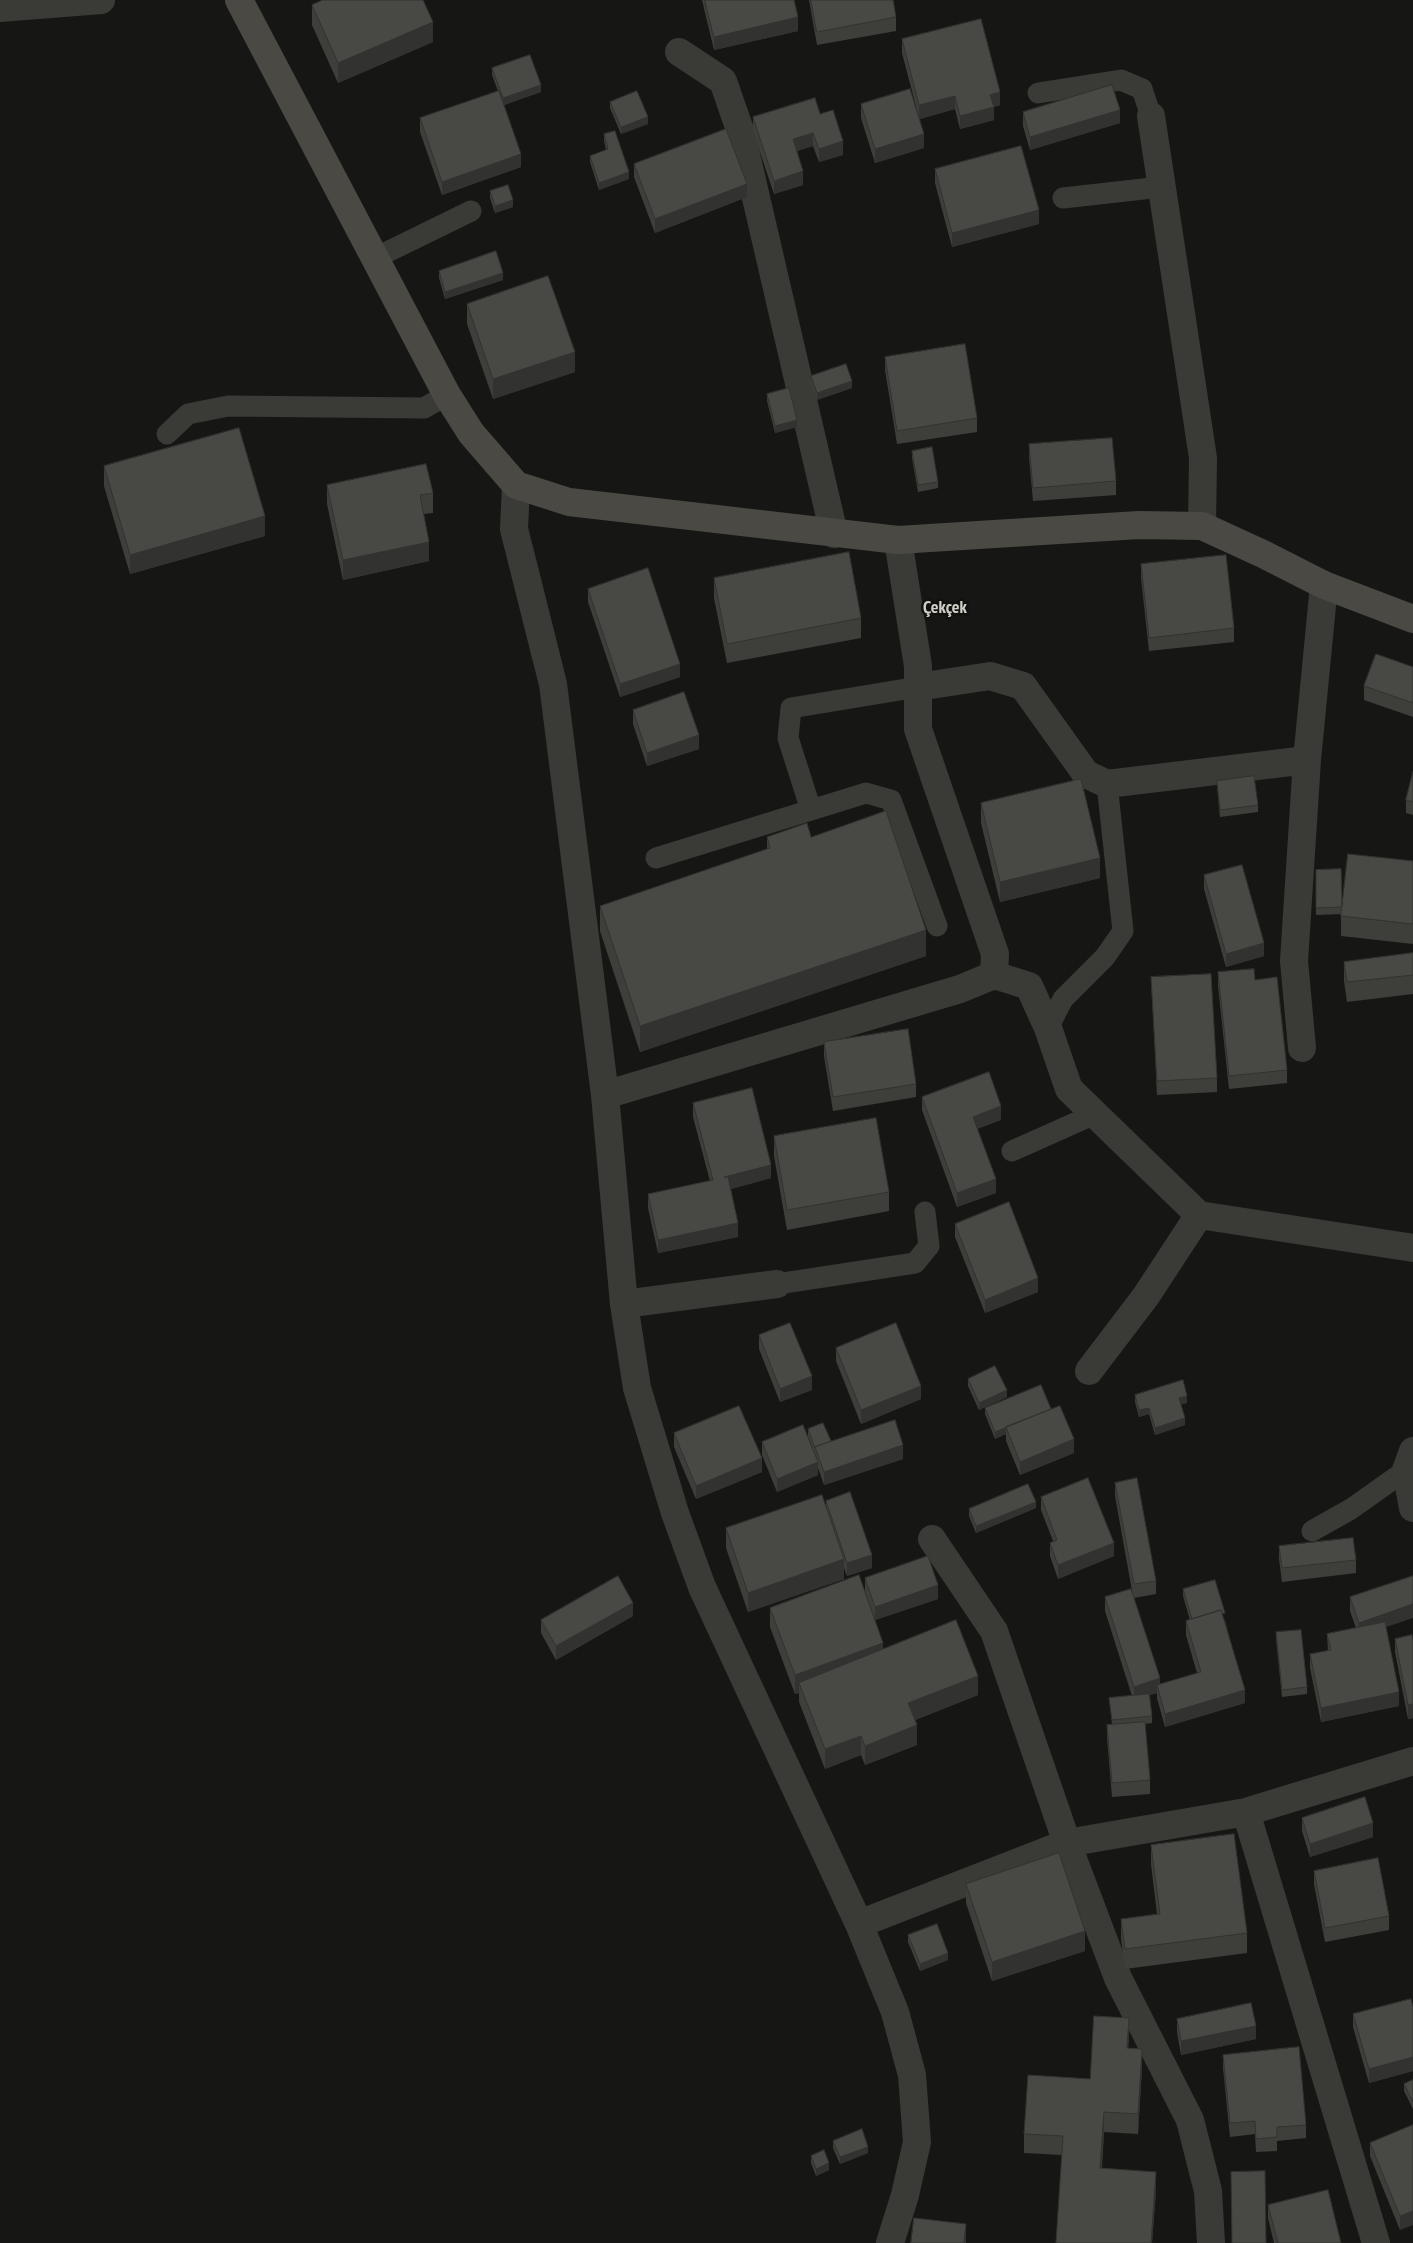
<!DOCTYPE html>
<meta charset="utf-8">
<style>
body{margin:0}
canvas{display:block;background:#161614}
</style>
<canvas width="1413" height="2243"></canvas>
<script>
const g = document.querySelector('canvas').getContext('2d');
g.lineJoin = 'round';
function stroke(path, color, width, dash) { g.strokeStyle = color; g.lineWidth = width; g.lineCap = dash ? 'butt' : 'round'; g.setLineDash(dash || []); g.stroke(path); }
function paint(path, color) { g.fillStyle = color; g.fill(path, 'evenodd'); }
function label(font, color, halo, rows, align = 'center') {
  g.font = font + ' "PT Sans Narrow",sans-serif'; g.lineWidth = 5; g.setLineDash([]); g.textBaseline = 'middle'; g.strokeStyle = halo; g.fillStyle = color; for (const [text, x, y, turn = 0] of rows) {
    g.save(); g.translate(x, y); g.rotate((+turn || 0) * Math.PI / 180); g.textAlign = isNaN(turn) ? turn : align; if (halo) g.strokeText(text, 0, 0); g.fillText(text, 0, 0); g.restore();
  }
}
const lane = new Path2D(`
 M1038 93 1121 80 1142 89 1151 116
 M1063 198 1161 187
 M375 258 471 211
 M167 434 188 414 228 406 424 408 447 395
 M811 810 788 738 791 708 918 687
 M656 858 866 793 891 800 937 926
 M1048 1028 1063 999 1105 957 1123 931 1107 784
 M1012 1151 1095 1114
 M777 1284 915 1263 929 1246 925 1212
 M1312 1531 1351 1509 1406 1470`);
const street = new Path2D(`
 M0 8 101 0
 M679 52 723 81 741 133 834 534
 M1151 116 1203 458 1202 526
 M516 485 514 529 553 684 605 1095 624 1304 637 1388 675 1513 702 1587 859 1924 895 2012 912 2075 917 2142 905 2195 890 2243
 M898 540 918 666V729L995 954 994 975
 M918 687 990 676 1023 686 1086 774 1107 784 1307 760
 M1302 1048 1294 961 1307 760 1324 585
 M605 1095 960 989 994 975 1029 986 1048 1028 1069 1089 1199 1215 1413 1248
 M624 1304 777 1284
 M1089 1371 1146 1296 1199 1215
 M1413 1451 1406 1470 1413 1508
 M932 1539 994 1631 1067 1843 1118 1978 1190 2120 1208 2191 1211 2243
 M1246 1812 1376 2243
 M859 1924 1067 1843 1246 1812 1413 1761`);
const secondary = new Path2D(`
 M239 0 447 395 471 433 516 485 569 502 898 540 1139 525 1202 526 1263 554 1324 585 1413 619`);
const wall = new Path2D(`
 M702 0H794L798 31 714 50Z
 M809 0H893L896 17V31L817 45Z
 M312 5 433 42 338 83 312 25Z
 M902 39 1000 105 994 107V120L960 129 955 109 920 119 924 148 875 163 861 118V104L918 114 902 53Z
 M492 68 541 92 504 105 521 167 442 195 420 132V118L498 91 492 75Z
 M610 102 648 124 621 134 610 108Z
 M1023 112 1120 123 1030 150 1023 126Z
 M820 114 843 155 819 162 813 146 797 151 803 185 774 194 753 131V117Z
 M604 134 629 179 599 190 590 162V156L606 150 604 141Z
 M634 164 747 197 655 233 634 177Z
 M935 169 1039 224 952 247 935 183Z
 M490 191 513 207 495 213 490 198Z
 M439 271 503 280 445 299 439 278Z
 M467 304 575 372 493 399 467 324Z
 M885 357 977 418V432L897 444 885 370Z
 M811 376 852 388 817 400 811 383Z
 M767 394 797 427 775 433 767 401Z
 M1029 444 1116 481V495L1033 501 1029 458Z
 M912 451 938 482V488L918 492 912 458Z
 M104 466 265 536 130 574 104 486Z
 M327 485 433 493V513L424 514 429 561 343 580 327 504Z
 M1141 564 1234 628V642L1149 651 1141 578Z
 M714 578 861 618V638L727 663 714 598Z
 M588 589 680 677 620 697 588 602Z
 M1413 667V717L1364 700V686Z
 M633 710 699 749 647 766 633 724Z
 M1413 772V815L1406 813V800Z
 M1217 781 1258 805V812L1220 817 1217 787Z
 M981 803 1100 878 1000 902 981 823Z
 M767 837H811L926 956 640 1052 600 931V906L767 849Z
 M1413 861V944L1341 936V914L1316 915V870L1341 869 1342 910Z
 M1204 875 1264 956 1226 967 1204 889Z
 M1413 953V994L1347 1002 1344 981V962Z
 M1218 972 1255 980 1287 1070V1083L1229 1089 1218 986Z
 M1151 977 1217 1078V1092L1157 1095Z
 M824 1042 916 1084V1097L833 1111 824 1056Z
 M922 1097 1001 1120 977 1129 996 1193 957 1207 922 1110Z
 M693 1103 771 1178 731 1189 738 1237 658 1253 648 1208V1194L710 1181 693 1117Z
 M774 1136 889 1192V1211L787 1230 774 1156Z
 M955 1224 1038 1292 985 1313 955 1237Z
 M759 1335 812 1390 780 1402 759 1349Z
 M836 1348 921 1399 861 1424 836 1361Z
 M968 1379 1007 1397 979 1410 968 1386Z
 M1135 1395 1187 1403 1181 1404 1185 1425 1155 1435 1149 1414 1139 1417 1135 1402Z
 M985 1408 1051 1409 1074 1453 1020 1475 1006 1441V1434L995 1439 985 1414Z
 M808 1429 831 1441 903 1459 824 1485 818 1468V1475L777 1492 762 1455V1442L815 1455 808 1436Z
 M674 1433 762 1472 696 1499 674 1447Z
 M1115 1483 1156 1581V1594L1134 1598 1160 1684 1197 1673 1186 1635V1621L1190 1620 1183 1596V1589L1225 1620 1245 1703 1165 1727 1157 1698V1693L1150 1695 1152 1716V1723L1145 1724 1150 1780V1794L1112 1797 1107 1738V1725L1112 1724 1109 1698 1132 1696 1105 1611V1597L1133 1596 1115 1496Z
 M1041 1497 1114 1556 1058 1579 1050 1556V1543L1053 1541 1041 1510Z
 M826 1501 872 1568 847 1576 844 1568V1579L748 1612 726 1548V1528L826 1507Z
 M1036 1508 976 1533 969 1516V1509Z
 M1279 1546 1356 1560V1573L1282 1582 1279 1559Z
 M865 1578 938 1599 875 1620 865 1592Z
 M1350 1597 1386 1627 1399 1706 1321 1722 1310 1668V1654L1328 1651 1327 1634 1356 1628 1350 1611Z
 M770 1608 883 1649 978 1695 915 1720 917 1745 865 1765 861 1755 825 1769 799 1702V1693L795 1694 770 1627Z
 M633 1616 556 1660 541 1633V1620Z
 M1276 1632 1307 1687V1694L1282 1697 1276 1639Z
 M1395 1639 1413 1641V1718L1408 1719 1395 1652Z
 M1302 1818 1373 1837 1310 1857 1302 1831Z
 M1151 1845 1247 1933V1953L1125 1969 1121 1939V1919L1157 1914 1151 1864Z
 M1314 1871 1389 1916V1930L1325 1942 1314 1884Z
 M966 1884 1085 1951 992 1981 966 1903Z
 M908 1935 948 1960 920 1971 908 1942Z
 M1413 2007V2071L1369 2083 1353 2027V2014Z
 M1177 2019 1256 2039 1181 2055 1177 2032Z
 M1129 2037 1128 2048 1142 2068 1138 2134 1104 2132 1102 2168 1156 2191 1152 2243H1056L1062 2155 1024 2153V2134L1090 2079Z
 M1223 2055 1306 2125V2138L1277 2141V2151L1256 2152 1255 2134 1230 2137 1223 2068Z
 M1413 2080V2109L1404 2091V2084Z
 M1413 2125 1400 2230 1370 2156V2143Z
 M833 2141 868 2153 840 2164 833 2148Z
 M811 2156 829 2170 816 2176 811 2163Z
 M1268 2205 1341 2243H1274L1268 2218Z`);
const shadedWall = new Path2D(`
 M798 17V31L714 50V37Z
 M433 22V42L338 83V63Z
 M541 85V92L503 105V98Z
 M1000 92V105L994 107V120L960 129V116L990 95Z
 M955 96V109L919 119V105Z
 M1120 110V123L1030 150V137Z
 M648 117V124L621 134V127Z
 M813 133V146L793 152V139Z
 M924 134V148L875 163V149Z
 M843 141V155L819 162V149Z
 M521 154V167L442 195V182Z
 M803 171V185L774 194V181Z
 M629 172V179L599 190V183Z
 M747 184V197L655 233V219Z
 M513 200V207L495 213V206Z
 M1039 210V224L952 247V233Z
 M503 273V280L445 299V292Z
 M575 352V372L493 399V379Z
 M852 381V388L817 400V393Z
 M797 420V427L775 433V426Z
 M265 516V536L130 574V555Z
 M429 542V561L343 580V560Z
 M680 664V677L620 697V684Z
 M699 735V749L647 766V753Z
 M1100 858V878L1000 902V882Z
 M926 930V956L640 1052V1026Z
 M1264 943V956L1226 967V954Z
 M1001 1106V1120L973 1130V1117Z
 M771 1165V1178L724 1191V1177Z
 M996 1179V1193L957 1207V1193Z
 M738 1223V1237L658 1253V1240Z
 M1038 1278V1292L985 1313V1300Z
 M812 1376V1390L780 1402V1389Z
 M921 1386V1399L861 1424V1410Z
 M1007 1390V1397L979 1410V1403Z
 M1187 1396V1403L1179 1405V1398Z
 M1149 1408V1414L1139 1417V1410Z
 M1185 1418V1425L1155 1435V1428Z
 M1006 1427V1434L995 1439V1432Z
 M1074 1439V1453L1020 1475V1462Z
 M903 1445V1459L824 1485V1472Z
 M762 1458V1472L696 1499V1486Z
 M818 1462V1475L777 1492V1479Z
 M1036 1502V1508L976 1533V1526Z
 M1114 1543V1556L1058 1579V1565Z
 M872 1555V1568L847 1576V1563Z
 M844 1559V1579L748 1612V1593Z
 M938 1585V1599L875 1620V1607Z
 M633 1603V1616L556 1660V1646Z
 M1413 1604V1618L1359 1636V1623Z
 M883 1643V1663L799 1683V1693L795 1694V1675Z
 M978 1676V1695L908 1723V1703Z
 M1160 1678V1692L1157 1685V1693L1134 1700V1687Z
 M1245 1690V1703L1165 1727V1714Z
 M1399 1692V1706L1321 1722V1708Z
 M1413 1704V1718L1408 1719V1705Z
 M917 1725V1745L865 1765V1746Z
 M861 1736V1755L825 1769V1749Z
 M1373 1823V1837L1310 1857V1844Z
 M1085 1931V1951L992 1981V1962Z
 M948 1953V1960L920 1971V1964Z
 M1129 2018V2037L1127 2067V2048Z
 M1256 2026V2039L1181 2055V2041Z
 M1142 2049V2068L1138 2134V2114Z
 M1413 2057V2071L1369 2083V2069Z
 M1104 2112V2132L1100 2188V2168Z
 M868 2147V2153L840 2164V2157Z
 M829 2163V2170L816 2176V2169Z
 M1156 2172V2191L1152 2243H1151Z
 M1413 2211V2225L1400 2230V2216Z
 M966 2224V2243H964Z`);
const building = new Path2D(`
 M323 0H423L433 22 338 63 312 5Z
 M705 0H794L798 17 714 37Z
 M811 0H893L896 17 817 32Z
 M981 19 1000 92 990 95 994 107 960 116 955 96 919 105 902 39Z
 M530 55 541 85 503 98 492 68Z
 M1112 85 1120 110 1030 137 1023 112Z
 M910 89 924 134 875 149 861 104Z
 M499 91 521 154 442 182 420 118Z
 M637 91 648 117 621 127 610 102Z
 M815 98 820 114 833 110 843 141 819 149 813 133 793 139 803 171 774 181 753 117Z
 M726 129 747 184 655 219 634 164Z
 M615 131 629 172 599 183 590 156 608 149 604 134Z
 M1021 146 1039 210 952 233 935 169Z
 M508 185 513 200 495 206 490 191Z
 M496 251 503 273 445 292 439 271Z
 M548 276 575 352 493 379 467 304Z
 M965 344 977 418 897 431 885 357Z
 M846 364 852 381 817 393 811 376Z
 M789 388 797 420 775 426 767 394Z
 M239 428 265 516 130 555 104 466Z
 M1112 438 1116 481 1033 488 1029 444Z
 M932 447 938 482 918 485 912 451Z
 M426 464 433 493 420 495 429 542 343 560 327 485Z
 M849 552 861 618 727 644 714 578Z
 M1226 555 1234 628 1149 638 1141 564Z
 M648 568 680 664 620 684 588 589Z
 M1376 654 1413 667V703L1364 686Z
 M684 692 699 735 647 753 633 710Z
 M1413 772V802L1406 800Z
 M1254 776 1258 805 1220 810 1217 781Z
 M1081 779 1100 858 1000 882 981 803Z
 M886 811 926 930 640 1026 600 906 770 848 767 837 807 823 811 837Z
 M1348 854 1413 861V924L1341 916Z
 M1242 865 1264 943 1226 954 1204 875Z
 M1341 869 1342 907 1316 908V870Z
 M1413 953V975L1347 982 1344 962Z
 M1254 969 1255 980 1277 977 1287 1070 1229 1076 1218 972Z
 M1211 974 1217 1078 1157 1081 1151 977Z
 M908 1029 916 1084 833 1097 824 1042Z
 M989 1072 1001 1106 973 1117 996 1179 957 1193 922 1097Z
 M752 1088 771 1165 724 1177H728L738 1223 658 1240 648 1194 713 1180 693 1103Z
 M876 1118 889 1192 787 1210 774 1136Z
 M1009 1202 1038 1278 985 1300 955 1224Z
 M790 1323 812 1376 780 1389 759 1335Z
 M896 1323 921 1386 861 1410 836 1348Z
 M995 1366 1007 1390 979 1403 968 1379Z
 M1183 1380 1187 1396 1179 1398 1185 1418 1155 1428 1149 1408 1139 1410 1135 1395Z
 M1041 1385 1051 1409 995 1432 985 1408Z
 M739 1406 762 1458 696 1486 674 1433Z
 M1060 1406 1074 1439 1020 1462 1006 1427Z
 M895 1420 903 1445 824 1472 815 1447Z
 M823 1423 831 1441 815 1447V1448L808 1429Z
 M803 1425 818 1462 777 1479 762 1442Z
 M1088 1478 1114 1543 1058 1565 1050 1543 1057 1540 1041 1497Z
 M1137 1478 1156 1581 1134 1584 1115 1483Z
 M1028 1484 1036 1502 976 1526 969 1509Z
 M850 1492 872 1555 847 1563 826 1501Z
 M822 1495 844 1559 748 1593 726 1528Z
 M1353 1538 1356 1560 1282 1568 1279 1546Z
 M928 1556 938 1585 875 1607 865 1578Z
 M859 1575 883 1643 795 1675 770 1608Z
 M618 1576 633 1603 556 1646 541 1620Z
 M1413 1576V1604L1359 1623 1350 1597Z
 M1215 1580 1225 1613 1222 1614 1221 1610 1192 1619 1183 1589Z
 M1131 1589 1160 1678 1134 1687 1105 1597Z
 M1221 1610 1245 1690 1165 1714 1157 1685 1201 1672 1186 1621Z
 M956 1620 978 1676 908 1703 917 1725 865 1746 861 1736 825 1749 799 1683Z
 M1385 1622 1399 1692 1321 1708 1310 1654 1331 1650 1327 1634Z
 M1301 1630 1307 1687 1282 1690 1276 1632Z
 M1412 1635 1413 1641V1704L1408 1705 1395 1639Z
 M1149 1694 1152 1716 1112 1720 1109 1698Z
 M1145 1722 1150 1780 1112 1783 1107 1725Z
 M1365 1797 1373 1823 1310 1844 1302 1818Z
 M1234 1834 1247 1933 1125 1949 1121 1919 1160 1914 1151 1845Z
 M1059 1853 1085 1931 992 1962 966 1884Z
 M1378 1858 1389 1916 1325 1928 1314 1871Z
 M937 1924 948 1953 920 1964 908 1935Z
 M1411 1999 1413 2007V2057L1369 2069 1353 2014Z
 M1251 2003 1256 2026 1181 2041 1177 2019Z
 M1094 2016 1129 2018 1127 2048 1142 2049 1138 2114 1104 2112 1100 2168 1156 2172 1151 2243H1056L1063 2136 1024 2134 1028 2075 1090 2079Z
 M1299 2047 1306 2125 1277 2127V2137L1256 2139 1255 2121 1230 2123 1223 2055Z
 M1413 2080V2102L1404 2084Z
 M1413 2125V2211L1400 2216 1370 2143Z
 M862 2129 868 2147 840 2157 833 2141Z
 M824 2150 829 2163 816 2169 811 2156Z
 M1265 2171 1266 2243H1232L1231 2172Z
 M1328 2190 1341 2243H1278L1268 2205Z
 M914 2218 966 2224 964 2243H911Z`);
const quarterNames = [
 ["Çekçek",945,608]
];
stroke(lane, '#3a3a36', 21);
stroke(street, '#3a3a36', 28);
stroke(secondary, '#4a4944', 28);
paint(wall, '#3e3e3a');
paint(shadedWall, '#323230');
paint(building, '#484844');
stroke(building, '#323230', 1);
label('bold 18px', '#d1cfc8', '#11110f', quarterNames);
</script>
